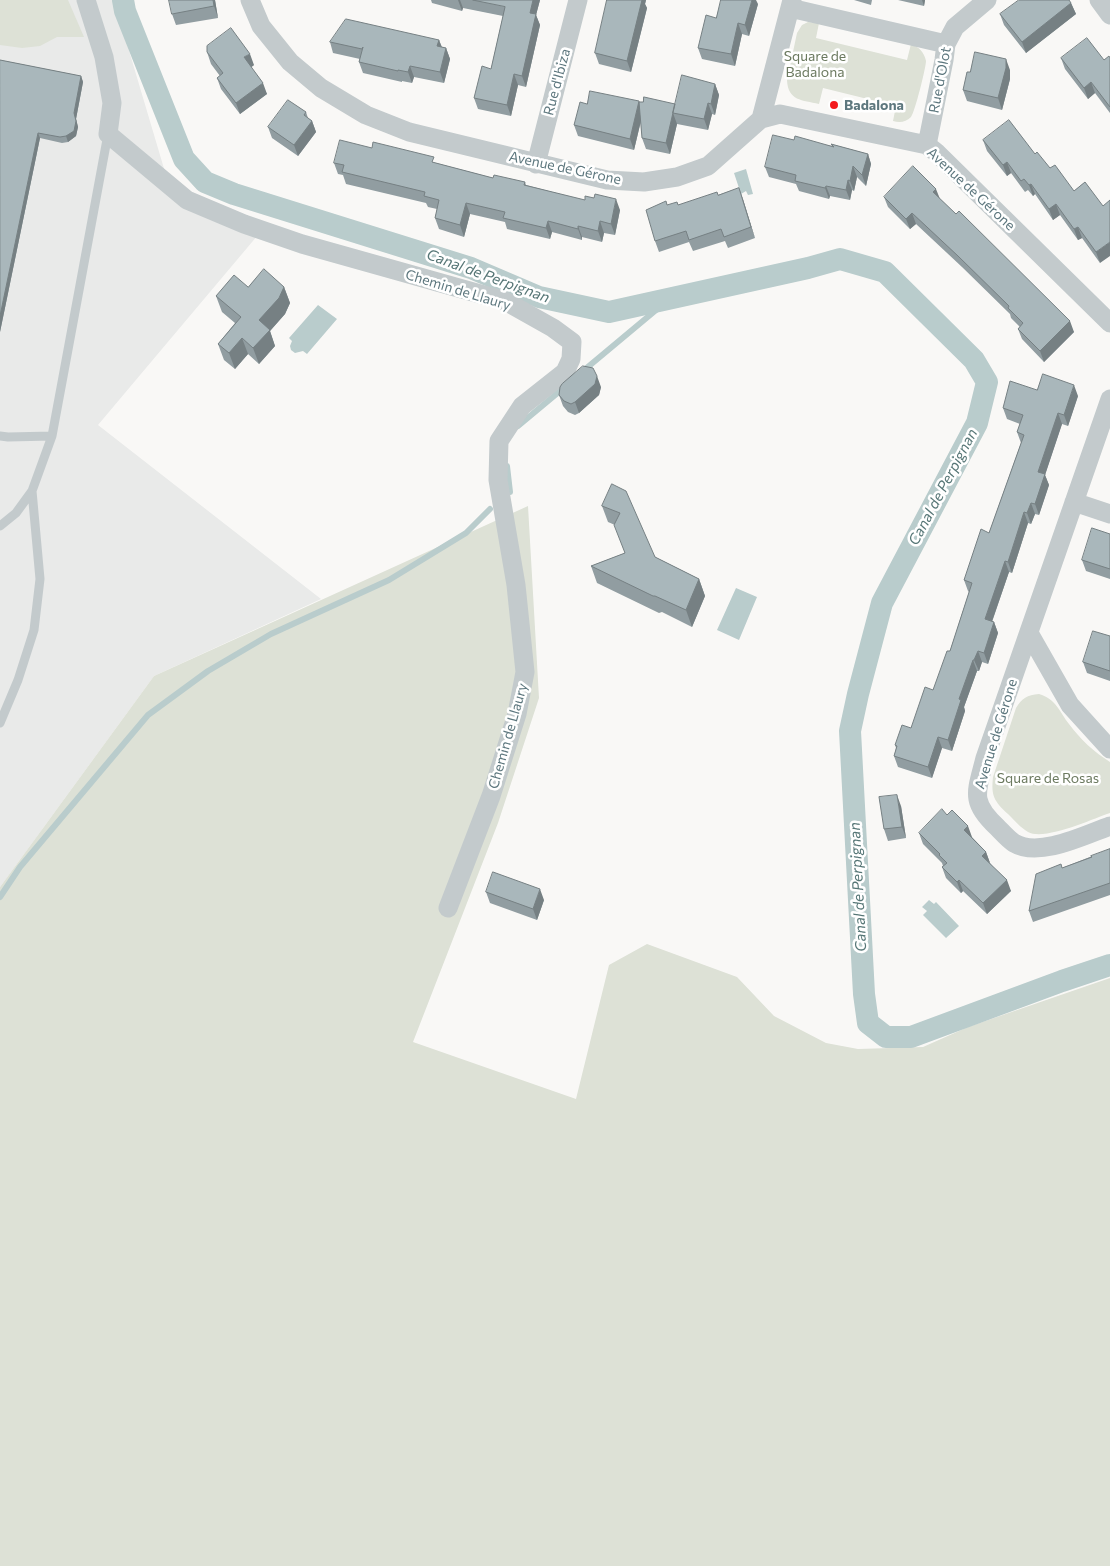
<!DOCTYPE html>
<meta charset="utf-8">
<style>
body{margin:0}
canvas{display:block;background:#f9f8f6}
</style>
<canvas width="1110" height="1566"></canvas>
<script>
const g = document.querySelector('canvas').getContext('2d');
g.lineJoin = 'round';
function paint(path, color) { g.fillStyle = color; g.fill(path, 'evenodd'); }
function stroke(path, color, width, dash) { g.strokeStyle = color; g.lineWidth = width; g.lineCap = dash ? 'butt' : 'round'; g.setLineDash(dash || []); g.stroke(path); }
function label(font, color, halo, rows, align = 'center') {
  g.font = font + ' Commissioner,sans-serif'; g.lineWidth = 5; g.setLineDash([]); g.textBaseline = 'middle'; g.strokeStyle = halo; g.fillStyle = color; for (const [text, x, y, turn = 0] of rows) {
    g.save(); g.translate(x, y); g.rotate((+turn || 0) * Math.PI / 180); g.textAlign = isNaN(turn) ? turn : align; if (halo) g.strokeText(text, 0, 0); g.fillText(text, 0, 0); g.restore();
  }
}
const built = new Path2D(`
 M0 0H114L168 182 263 229 98 425 321 599 154 676 0 887Z`);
const green = new Path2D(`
 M0 0H68L84 37H57L40 46 22 48 0 45Z
 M808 22 819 23 816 38 907 60 911 44C919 47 924 52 926 61 926 67 915 112 911 117 906 122 900 123 893 121L896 106 823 88 819 104C802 100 788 101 787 80L797 33 802 25Z
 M528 506 539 698 498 823 413 1042 576 1099 609 965 647 944 737 977 774 1016 826 1043 858 1049 923 1047 968 1027 1110 978V1566H0V887L154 676Z
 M1039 694C1056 699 1059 711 1069 724 1080 739 1094 752 1110 762V813C1092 819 1045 841 1028 832 1021 828 1014 820 1008 814 994 801 991 796 993 777L1016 708C1022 698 1027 695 1039 694Z`);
const water = new Path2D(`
 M746 169 753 194 748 195 746 191 741 194 734 173Z
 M318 305 337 319 307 354 303 351 295 353 291 350 290 346 292 341 289 338Z
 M736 588 757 597 739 640 717 630Z
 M929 900 934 904 936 902 959 926 946 938 923 915 927 911 922 907Z`);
const stream = new Path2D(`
 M583 371 668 300
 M518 426 566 386
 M507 466 510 492
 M0 897 20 867 148 715 208 671 271 634 389 580 466 533 490 509`);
const canal = new Path2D(`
 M123 0 125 11 184 159 205 182 234 194 471 268 539 297 609 312 808 268 840 259 885 272 974 360 987 382 977 423 882 603 858 694 850 731 864 994 868 1023 886 1037H911L1062 981 1110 965`);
const service = new Path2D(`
 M0 436 8 437 52 436
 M0 526 16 513 32 491 52 436 108 134
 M0 723 18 680 34 630 40 579 32 491`);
const minor = new Path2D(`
 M86 0 104 57 112 103 108 134 187 200 244 224 302 244 505 301 553 328 572 342 571 359 565 372 522 406 499 441 498 480 516 585 525 672 517 714 491 796 448 908
 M250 0 261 26 290 62 321 88 366 115 409 132 607 180 644 182 677 177 708 166 761 119 780 114 927 145 937 153 1110 323
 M1099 0 1110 15
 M790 8 946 44
 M761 119 792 0
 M927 145 944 60 946 44 955 27 987 0
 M536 164 578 0
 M1110 399 985 758C977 791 969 801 997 827 1002 832 1008 839 1014 843 1039 858 1085 835 1110 826
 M1074 502 1110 514
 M1029 633 1070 705 1110 749`);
const wall = new Path2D(`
 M215 0 218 18 176 25 172 14Z
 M431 0H540L536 15 540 25 526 87 518 85 511 116 478 109 474 98 491 69 503 16 463 8 462 11 432 3Z
 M607 0H646L645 4 647 8 631 72 599 64 595 53Z
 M854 0H872L871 5Z
 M898 0H925L924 6Z
 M1071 3 1076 14 1026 53 1004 25 1000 14Z
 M758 4 749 36 742 34 735 66 702 59 698 48 716 18Z
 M439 40 442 47 446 48 450 59 444 83 414 77 412 83 402 81V82L363 73 359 62 360 59 333 53 330 42Z
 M207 52 254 65 251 67 267 94 240 114 221 89 217 78 220 76 211 64Z
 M1061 58 1104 60 1110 58V113L1095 93 1088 99 1065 69Z
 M0 60 81 76 83 82 76 119 78 127 76 136 68 142 62 143 40 138 0 332Z
 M1010 70V79L1002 110 967 101 963 90 970 72Z
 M715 84 719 95 715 115 712 114 708 130 677 124 670 154 646 149 642 138 641 121 634 150 578 136 574 125 587 104 640 103 643 102 675 104Z
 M306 112 308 118 312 121 316 132 298 156 272 138 268 127Z
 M794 140 832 146 831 144 868 154 871 164 866 186 857 177 854 191 852 190 850 200 830 196 829 199 799 191 796 184 769 177 765 167Z
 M983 140 1035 154 1074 191 1085 182 1100 263 1082 238 1078 240 1060 215 1053 220 1035 194 1033 196 1028 190 1025 192 1011 173 1007 176 987 151Z
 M372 148 436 163 493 178 525 182 526 185 620 210 615 235 604 233 602 242 582 237V240L552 232 550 239 507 229 505 222 470 214 464 237 439 229 435 218 437 209 428 207 426 203 346 184 343 175 338 174 334 163Z
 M739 188 755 238 728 248 725 241 693 251 689 242 659 252 655 241 667 205H678L718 195Z
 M884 197 939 198 1074 332 1044 362 1022 339 1018 329 1020 327 1011 318 1010 314 962 267 916 224 910 229 888 207Z
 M248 287H284L290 303 285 314 270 331 275 346 259 364 248 354 235 369 224 360 218 344 235 323 222 312 216 296Z
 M601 387 599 395 579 413 575 415 568 412 563 406 559 395Z
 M1037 390 1078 396 1068 426 1062 424 1045 475 1049 485 1039 515 1035 514 1031 524 1028 523 1012 573 1009 572 992 622H994L998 633 988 664 982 662 979 671H977L964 707 965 711 952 751 942 748 932 778 898 767 894 756 896 748 895 745 911 728 933 690 950 651 969 592 968 591 964 580 989 533 1021 443 1017 432 1020 424 1007 419 1003 408Z
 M612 484 655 557 699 579 705 596 692 627 662 612 659 613 597 583 591 566 625 553 615 525 608 522 602 506Z
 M1110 534V579L1086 571 1082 560Z
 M1110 636V681L1087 673 1083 662Z
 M901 806 906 838 888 841 884 829Z
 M919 833 972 837 986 852 990 863 1011 891 987 914 963 891 961 893 946 878 942 867 943 866 942 863 923 844Z
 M1110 849V895L1033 922 1029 911 1062 868Z
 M486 892 544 900 537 920 490 903Z`);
const shadedWall = new Path2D(`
 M213 0H215L218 18 214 6Z
 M458 0H460L463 8 462 11Z
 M533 0H540L536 15 540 25 526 87 522 76 530 13Z
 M641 0H646L645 4 647 8 631 72 627 61Z
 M752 0H756L758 4 749 36 745 25Z
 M922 0H925L924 6Z
 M1071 3 1076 14 1026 53 1022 42Z
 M738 23 742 34 735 66 731 54Z
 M439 40 443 51 437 46Z
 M446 48 450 59 444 83 440 72Z
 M250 54 254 65 249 69 244 57Z
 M1006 59 1010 70V79L1002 110 998 98Z
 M410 66 414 77 412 83 408 72Z
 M514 74 518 85 511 116 507 105Z
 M81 76 83 82 76 119 78 127 76 136 68 142 66 136 74 113Z
 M1091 82 1095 93 1088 99 1084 88Z
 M263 83 267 94 240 114 236 103Z
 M715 84 719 95 715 115 711 104Z
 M639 101 643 112 634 150 630 139Z
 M708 103 712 114 708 130 704 119Z
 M673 113 677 124 670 154 666 143Z
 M312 121 316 132 298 156 294 145Z
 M38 133 40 138 0 332V316Z
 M868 154 871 164 866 186 862 175Z
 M1007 162 1011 173 1007 176 1003 165Z
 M853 166 857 177 854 191 850 181Z
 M848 180 852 190 850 200 846 190Z
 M1031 184 1035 194 1033 196 1029 185Z
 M826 186 830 196 829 199 825 188Z
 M739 188 743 199 755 238 751 227Z
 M936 189 940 199 933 192Z
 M616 199 620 210 615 235 611 224Z
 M466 203 470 214 464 237 460 225Z
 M1056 204 1060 215 1053 220 1049 209Z
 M912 213 916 224 910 229 906 219Z
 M548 221 552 232 550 239 546 228Z
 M600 221 604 233 602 242 598 231Z
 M578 226 582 237V240L578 229Z
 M1078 227 1082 238 1078 240 1074 229Z
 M1110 242V256L1100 263 1096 252Z
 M284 287 290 303 285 314 270 331 275 346 259 364 253 348 259 320Z
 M1070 321 1074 332 1044 362 1040 351Z
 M242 338 248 354 235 369 229 353Z
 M597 376 601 387 599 395 579 413 575 402Z
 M1074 385 1078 396 1068 426 1064 415Z
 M1058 413 1062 424 1045 475 1049 485 1039 515 1035 504 1038 472Z
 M1031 503 1035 514 1031 524 1027 513Z
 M1024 512 1028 523 1012 573 1008 562Z
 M1005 561 1009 572 989 630 985 619Z
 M699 579 705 596 692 627 686 610Z
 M994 622 998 633 988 664 984 653Z
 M978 651 982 662 979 671 974 660Z
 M973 660 977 671 964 707 965 711 952 751 948 740 959 699Z
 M938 737 942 748 932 778 928 767Z
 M897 795 901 806 906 838 902 827Z
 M968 826 972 837 968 841 964 830Z
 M986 852 990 863 982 856Z
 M959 880 963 891 961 893 957 882Z
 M1007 880 1011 891 987 914 983 903Z
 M540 889 544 900 537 920 533 909Z`);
const building = new Path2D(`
 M169 0H213L214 6 172 14Z
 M473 0H533L530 13 536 14 522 76 514 74 507 105 474 98 482 66 491 69 505 7Z
 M607 0H642L627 61 595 53Z
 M721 0H752L745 25 738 23 731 54 698 48 706 15 716 18Z
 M1019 0H1069L1071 3 1022 42 1000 14Z
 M346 19 439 40 437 46 446 48 440 72 410 66 408 72 398 70V71L359 62 363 47 362 49 330 42Z
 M231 28 250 54 244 57 263 83 236 103 217 78 223 73 207 52V46Z
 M1087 38 1104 60 1109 56 1110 58V107L1091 82 1084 88 1061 58Z
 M975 52 1006 59V68L998 98 963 90 967 72H970Z
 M0 60 81 76 74 113 76 121 74 131 66 136 60 137 38 133 0 316Z
 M682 75 715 84 711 104 708 103 704 119 673 113Z
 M590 91 639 101 630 139 574 125 580 102 587 104Z
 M644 97 675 104 666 143 642 138 639 102H643Z
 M288 100 306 112 304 115 312 121 294 145 268 127Z
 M1009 120 1035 154 1037 152 1050 168 1055 165 1074 191 1085 182 1103 206 1110 200V242L1096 252 1078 227 1074 229 1056 204 1049 209 1031 184 1029 185 1024 179 1021 181 1007 162 1003 165 983 140Z
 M773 135 794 140 795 136 834 147 831 144 868 154 862 175 853 166 850 181 848 180 846 190 826 186 825 188 795 181 796 175 765 167Z
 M340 140 372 148 373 142 434 157 432 162 493 178 494 175 525 182 524 185 585 200V196L594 198 595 194 616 199 611 224 600 221 598 231 578 226V229L548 221 546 228 503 218 505 212 466 203 460 225 435 218 439 200 424 196 425 192 342 172 344 165 334 163Z
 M913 166 936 189 933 192 956 214 959 211 1070 321 1040 351 1018 329 1023 323 1008 308 1009 306 958 256 912 213 906 219 884 197Z
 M739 188 751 227 724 237 721 229 689 240 686 231 655 241 646 210 666 201 667 205 677 202 678 205 717 192 718 195Z
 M264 269 284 287 279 298 259 320 270 330 253 348 242 338 229 353 218 344 241 317 216 296 234 275 248 287Z
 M583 366 593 368 597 376 595 384 575 402 571 404 564 401 559 395 560 387 562 384Z
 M1043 374 1074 385 1064 415 1058 413 1038 472 1045 474 1035 504 1031 503 1027 513 1024 512 1008 562 1005 561 985 619 994 622 984 653 978 651 974 660H973L959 699 961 700 948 740 938 737 928 767 894 756 897 746 895 745 902 725 911 728 925 687 933 690 947 651H950L972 583 964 580 981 529 989 533 1024 435 1017 432 1023 415 1003 408 1010 381 1037 390Z
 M612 484 626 491 655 557 699 579 686 610 655 596H653L591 566 625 553 614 525 620 513 602 506Z
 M1092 528 1110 534V569L1082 560Z
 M1093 631 1110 636V671L1083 662Z
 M897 795 902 827 884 829 879 797Z
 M942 809 947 815 952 810 968 826 964 830 986 852 982 856 1007 880 983 903 959 880 957 882 942 867 947 863 939 855 940 854 919 833Z
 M1110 849V883L1029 911 1036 874 1061 864 1062 868 1092 857 1091 856Z
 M493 872 540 889 533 909 486 892Z`);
const markers = [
 [834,105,5,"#f41b1e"]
];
const parkNames = [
 ["Square de",815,56],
 ["Badalona",815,72],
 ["Square de Rosas",1048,778]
];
const streetNames = [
 ["Rue d'Olot",940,80,-79],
 ["Rue d'Ibiza",557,82,-75],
 ["Avenue de Gérone",565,168,12],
 ["Avenue de Gérone",971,189,43],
 ["Chemin de Llaury",458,290,17],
 ["Avenue de Gérone",996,734,-73],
 ["Chemin de Llaury",508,736,-74]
];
const poiNames = [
 ["Badalona",844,105]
];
const waterNames = [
 ["Canal de Perpignan",488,276,20],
 ["Canal de Perpignan",943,487,-62],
 ["Canal de Perpignan",858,887,-93]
];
paint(built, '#e9eae9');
paint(green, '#dde1d6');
paint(water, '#b9cccc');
stroke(stream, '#b9cccc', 6);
stroke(canal, '#b9cccc', 22);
stroke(service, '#c3cacc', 9);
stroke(minor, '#c3cacc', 19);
paint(wall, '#919da1');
paint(shadedWall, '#768083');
paint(building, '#a9b7bb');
stroke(building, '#768083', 1);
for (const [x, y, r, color] of markers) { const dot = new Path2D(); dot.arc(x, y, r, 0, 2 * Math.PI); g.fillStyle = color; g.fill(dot); stroke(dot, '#fff', 2); }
label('14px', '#6c7a60', '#fff', parkNames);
label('14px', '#5d777e', '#fff', streetNames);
label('bold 14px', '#5d777e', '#fff', poiNames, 'left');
label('italic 15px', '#567676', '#fff', waterNames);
</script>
